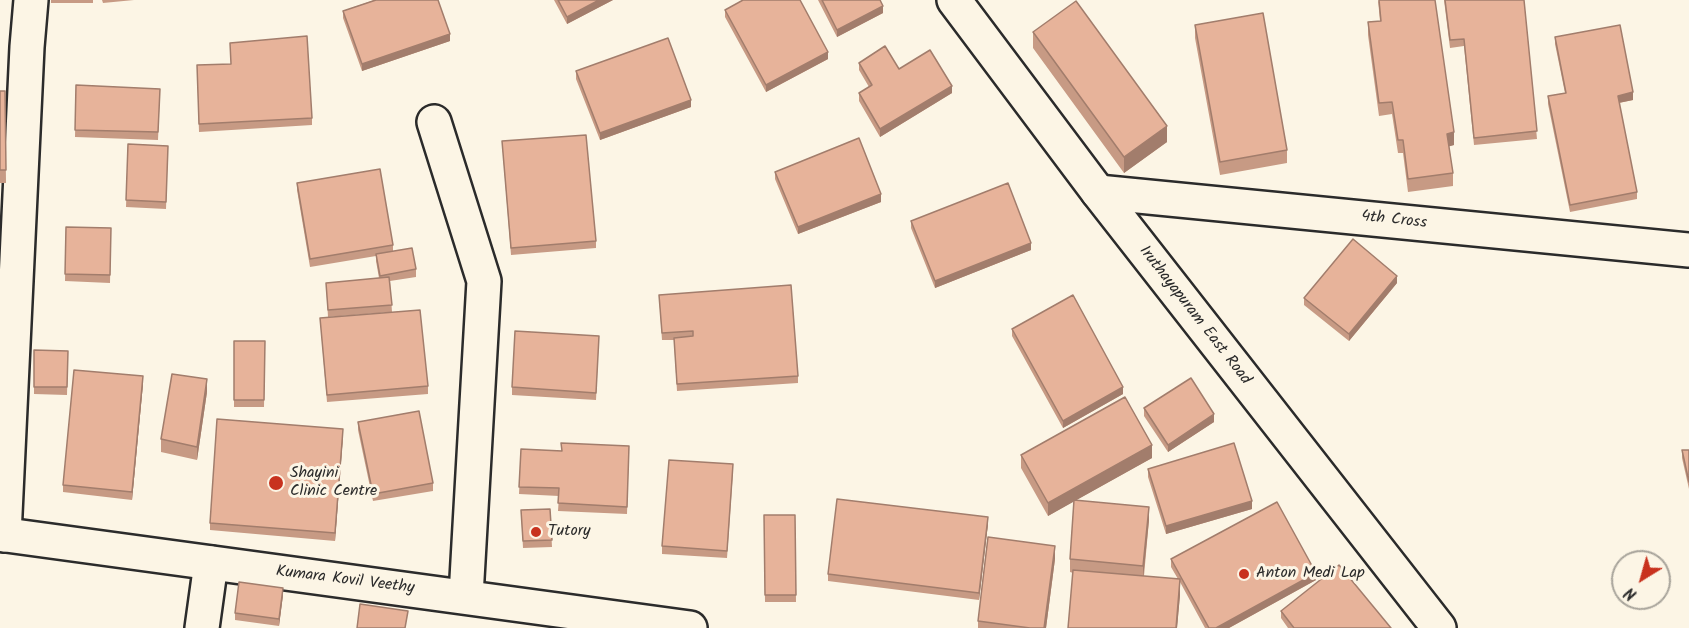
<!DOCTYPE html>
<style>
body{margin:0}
#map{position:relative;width:1689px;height:628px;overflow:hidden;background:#fcf5e5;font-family:Kalam,sans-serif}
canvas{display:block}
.north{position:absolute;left:1611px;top:550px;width:60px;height:60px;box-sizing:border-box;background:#fcf5e5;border:2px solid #a8a49b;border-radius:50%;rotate:217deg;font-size:16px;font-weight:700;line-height:24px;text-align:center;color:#2b2b2b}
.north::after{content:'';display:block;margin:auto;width:21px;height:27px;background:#c8321e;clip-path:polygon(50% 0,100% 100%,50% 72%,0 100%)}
</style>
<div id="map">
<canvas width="1689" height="628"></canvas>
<div class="north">N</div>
</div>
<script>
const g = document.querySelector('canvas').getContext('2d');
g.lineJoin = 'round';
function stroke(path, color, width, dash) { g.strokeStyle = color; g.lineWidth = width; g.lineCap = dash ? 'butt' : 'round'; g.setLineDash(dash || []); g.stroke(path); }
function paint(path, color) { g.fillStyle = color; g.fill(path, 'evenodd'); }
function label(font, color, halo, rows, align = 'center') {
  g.font = font + ' Kalam,sans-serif'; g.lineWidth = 6; g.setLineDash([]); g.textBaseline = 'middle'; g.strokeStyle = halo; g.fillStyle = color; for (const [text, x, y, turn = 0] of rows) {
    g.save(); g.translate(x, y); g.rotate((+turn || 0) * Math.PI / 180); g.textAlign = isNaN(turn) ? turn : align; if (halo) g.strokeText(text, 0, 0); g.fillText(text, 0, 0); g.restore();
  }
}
const minor = new Path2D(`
 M434 122 484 281 466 596
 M1098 192 1689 250
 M4 535 27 47 31 0`);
const tertiary = new Path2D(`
 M202 628 211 563`);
const secondary = new Path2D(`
 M954 0 1098 192 1439 628
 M0 534 690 628`);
const wall = new Path2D(`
 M51 0H93V3H51Z
 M102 0H134L103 3Z
 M374 0H438L450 41 362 71 343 18V11Z
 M554 0H613L567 24Z
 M818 0H880L883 13 837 37Z
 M1378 0 1454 145 1449 146 1453 173V186L1408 192 1403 153H1398L1392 114 1379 116 1368 35V22L1380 21Z
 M1444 0H1524L1537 139 1474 145 1464 46 1450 48Z
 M725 10 828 59 766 92 725 17Z
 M1195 25 1287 150V163L1220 175 1195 38Z
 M1033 32 1167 142 1124 173 1033 48Z
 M1555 37 1633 100 1619 103 1637 192V199L1570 212 1548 104V96L1565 93 1555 44Z
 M859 63 899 69 952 93 880 137 859 101V93L869 87 859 70Z
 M197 65 312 118V125L199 132Z
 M576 71 691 107 600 140 576 79Z
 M76 85 160 89 158 140 75 137Z
 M0 91H5L6 183H0Z
 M502 141 596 241V248L511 255Z
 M128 144 168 146 166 209 126 207Z
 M775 172 881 202 798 234 775 179Z
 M297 183 393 245V251L416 269V277L390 281 392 312 328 317 326 283 379 278 376 261V256L310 267 297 190Z
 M911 221 1031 250 935 288 911 228Z
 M66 227 111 228 110 283 65 281Z
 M1397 283 1349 341 1304 305V298Z
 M659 295 798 376V383L677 391 674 340H662Z
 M320 318 428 386V394L327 402Z
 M1012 329 1123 394 1063 428 1012 336Z
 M599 336 596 400 512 395V387Z
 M234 341H265L264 407H234Z
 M34 350 68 351 67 395 34 394Z
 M143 384 132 500 63 492V485Z
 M207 392 197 460 161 452V439Z
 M1144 408 1214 422 1168 452 1144 416Z
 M358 422 433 483V491L373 501 358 430Z
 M343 436 335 541 210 530V523Z
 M629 446 627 514 558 511 559 496 519 494 521 449 561 451Z
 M1682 450H1689V489L1682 458Z
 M1021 455 1152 458 1076 500 1149 520 1144 576 1178 579 1171 567V559L1316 580 1229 628H1205L1180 582V595L1177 628H1068L1073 573 1070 572V559L1074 501 1048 516 1021 468Z
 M1148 469 1252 509 1166 534 1148 477Z
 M733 472 727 558 662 554V546Z
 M550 509 552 547 523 548 521 510Z
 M764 515H795L796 602H765Z
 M988 524 979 600 828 581V574Z
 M1055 559 1046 628H978V621Z
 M283 595 279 626 235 620V613Z
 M1281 611 1391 628H1288L1281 618Z`);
const shadedWall = new Path2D(`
 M599 0H613L567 24V17Z
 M883 6V13L837 37V30Z
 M450 34V41L362 71V64Z
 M828 52V59L766 92V85Z
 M952 86V93L880 137V129Z
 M1633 92V100L1618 103V96Z
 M691 100V107L600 140V133Z
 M1167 126V142L1124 173V157Z
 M1454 132V145L1447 147V134Z
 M881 194V202L798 234V227Z
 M1031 243V250L935 288V281Z
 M1397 276V283L1349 341V334Z
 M143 376V384L132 500V492Z
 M207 379V392L197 460V447Z
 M1123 387V394L1063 428V421Z
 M1214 414V422L1168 452V445Z
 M343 429V436L335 541V533Z
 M1152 445V458L1048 516V503Z
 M1252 501V509L1166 534V526Z
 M1149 507V520L1143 579V566Z
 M988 517V524L979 600V593Z
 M1055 546V559L1046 628H1044Z
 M1316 573V580L1229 628H1216Z
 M1180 579V595L1177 628H1176Z
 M283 588V595L279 626V619Z`);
const building = new Path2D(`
 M376 0H438L450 34 362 64 343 11Z
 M558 0H599L567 17Z
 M743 0H800L828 52 766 85 725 10Z
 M822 0H880L883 6 837 30Z
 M1379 0H1435L1454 132 1447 134 1453 173 1408 179 1403 140H1398L1392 102 1379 103 1368 22 1381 21Z
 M1445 0H1524L1537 131 1474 138 1464 39 1450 40Z
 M1076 1 1167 126 1124 157 1033 32Z
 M1263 13 1287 150 1220 162 1195 25Z
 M1620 25 1633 92 1618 96 1637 192 1570 205 1548 96 1566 93 1555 37Z
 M307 36 312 118 199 124 197 65 231 64 230 43Z
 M668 38 691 100 600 133 576 71Z
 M885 46 899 69 930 50 952 86 880 129 859 93 872 85 859 63Z
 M76 85 160 89 158 132 75 130Z
 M0 91H5L6 170H0Z
 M586 135 596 241 511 248 502 141Z
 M859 138 881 194 798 227 775 172Z
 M128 144 168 146 166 202 126 200Z
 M380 169 393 245 310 259 297 183Z
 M1008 183 1031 243 935 281 911 221Z
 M66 227 111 228 110 275 65 274Z
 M1353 239 1397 276 1349 334 1304 298Z
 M412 248 416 269 380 276 376 254Z
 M389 277 392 305 328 310 326 283Z
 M791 285 798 376 677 384 674 338 693 336V331L662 333 659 295Z
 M1073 295 1123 387 1063 421 1012 329Z
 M420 310 428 386 327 395 320 318Z
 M515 331 599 336 596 393 512 387Z
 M234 341H265L264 400H234Z
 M34 350 68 351 67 387H34Z
 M74 370 143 376 132 492 63 485Z
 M172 374 207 379 197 447 161 439Z
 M1191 378 1214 414 1168 445 1144 408Z
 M1125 397 1152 445 1048 503 1021 455Z
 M419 411 433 483 373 494 358 422Z
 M217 419 343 429 335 533 210 523Z
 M561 443 629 446 627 507 558 503 559 488 519 487 521 449 562 451Z
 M1234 443 1252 501 1166 526 1148 469Z
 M1682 450H1689V482Z
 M669 460 733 464 727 551 662 546Z
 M837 499 988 517 979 593 828 574Z
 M1074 500 1149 507 1143 566 1070 559Z
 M1277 502 1316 573 1216 628H1209L1171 559Z
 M550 509 552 540 523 541 521 510Z
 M764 515H795L796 595H765Z
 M988 537 1055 546 1044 628H1030L978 621Z
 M1339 565 1391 628H1294L1281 611Z
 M1073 570 1180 579 1176 628H1068Z
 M239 582 283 588 279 619 235 613Z
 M360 604 408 611 405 628H357Z`);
const markers = [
 [276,483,8,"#c8321e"],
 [536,532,6,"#c8321e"],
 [1244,574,6,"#c8321e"]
];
const streetNames = [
 ["4th Cross",1394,221,6],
 ["Iruthayapuram East Road",1194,316,52],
 ["Kumara Kovil Veethy",345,581,7]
];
const poiNames = [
 ["Shayini",290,474],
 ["Clinic Centre",290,492],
 ["Tutory",548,532],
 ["Anton Medi Lap",1256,574]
];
stroke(minor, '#2b2b2b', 38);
stroke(tertiary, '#2b2b2b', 38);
stroke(secondary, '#2b2b2b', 38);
stroke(minor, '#fcf5e5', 33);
stroke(tertiary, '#fcf5e5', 33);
stroke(secondary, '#fcf5e5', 33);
paint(wall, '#c79a84');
paint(shadedWall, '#a27d6c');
paint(building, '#e7b39a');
stroke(building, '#a27d6c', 1.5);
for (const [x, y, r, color] of markers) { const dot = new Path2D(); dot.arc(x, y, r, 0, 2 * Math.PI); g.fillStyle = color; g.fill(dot); stroke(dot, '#fcf5e5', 2); }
label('16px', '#2b2b2b', '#fcf5e5', streetNames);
label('16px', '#2b2b2b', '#fcf5e5', poiNames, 'left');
</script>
